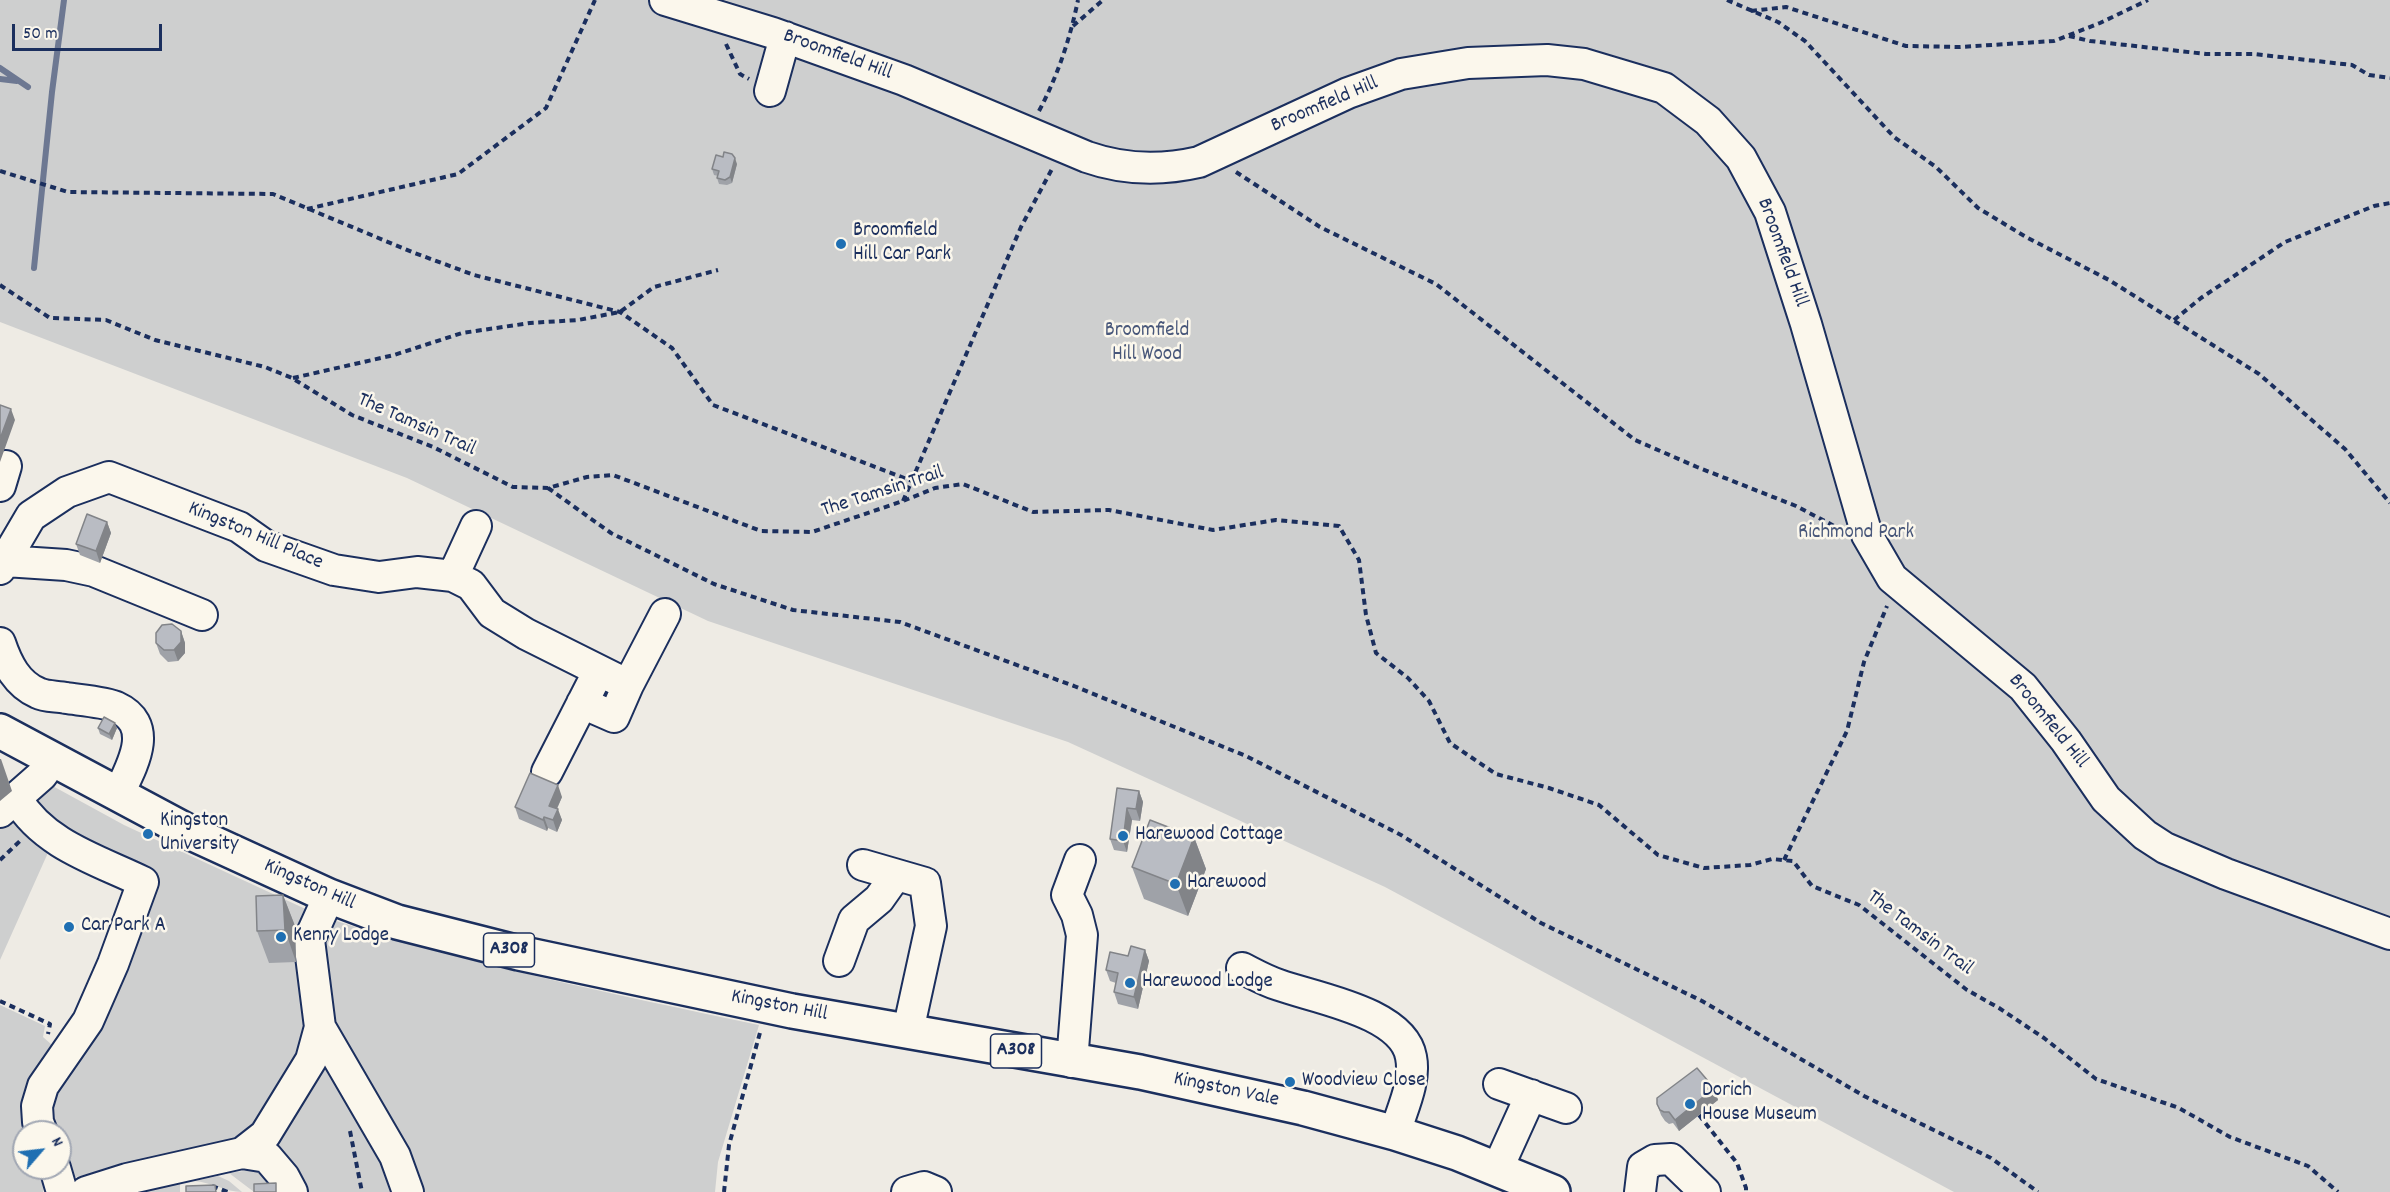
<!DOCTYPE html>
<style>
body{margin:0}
#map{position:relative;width:2390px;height:1192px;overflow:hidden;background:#eeebe4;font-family:Dekko,sans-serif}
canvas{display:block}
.north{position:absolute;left:12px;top:1120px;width:60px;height:60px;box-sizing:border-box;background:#fbf7ec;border:2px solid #a1a7b3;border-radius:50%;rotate:62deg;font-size:16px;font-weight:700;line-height:24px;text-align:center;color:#1b2f5e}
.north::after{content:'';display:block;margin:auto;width:21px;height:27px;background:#1f6fb2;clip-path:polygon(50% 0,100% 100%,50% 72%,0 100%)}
.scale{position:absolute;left:12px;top:24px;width:150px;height:27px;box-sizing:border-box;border:3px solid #1b2f5e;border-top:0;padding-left:8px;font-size:18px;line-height:21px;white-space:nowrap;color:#1b2f5e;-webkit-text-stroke:4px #fbf7ec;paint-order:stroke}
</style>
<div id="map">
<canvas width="2390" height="1192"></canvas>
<div class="north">N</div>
<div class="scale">50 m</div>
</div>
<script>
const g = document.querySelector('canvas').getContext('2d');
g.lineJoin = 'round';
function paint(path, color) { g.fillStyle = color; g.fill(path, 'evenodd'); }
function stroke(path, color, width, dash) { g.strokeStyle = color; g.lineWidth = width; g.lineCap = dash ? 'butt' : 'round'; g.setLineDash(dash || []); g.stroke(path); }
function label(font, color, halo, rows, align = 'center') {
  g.font = font + ' Dekko,sans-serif'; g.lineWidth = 5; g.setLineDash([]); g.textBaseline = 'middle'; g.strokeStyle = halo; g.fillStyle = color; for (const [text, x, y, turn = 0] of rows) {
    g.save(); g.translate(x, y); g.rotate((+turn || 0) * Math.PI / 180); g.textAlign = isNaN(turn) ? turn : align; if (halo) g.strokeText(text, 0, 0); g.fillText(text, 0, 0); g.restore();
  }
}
const green = new Path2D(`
 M0 0H2390V1192H1954L1385 887 1068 742 708 621 407 478 0 322Z
 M49 784 124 825 312 912 308 1040 259 1128 236 1141 156 1156 72 1178 60 1150V1132H54L51 1122 52 1092 151 884 64 840 30 801Z
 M15 808 51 846 0 960V820Z
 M324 917C466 964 613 994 759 1025L718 1162 715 1192H414L329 1028 325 992Z
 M0 1005 45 1026 43 1037 52 1045 32 1132H24V1168H44L46 1174 43 1192H0Z
 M323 1047 366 1126 395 1192H304L269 1144Z
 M263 1165 287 1192H254L229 1173 251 1170Z
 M218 1176 229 1181 242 1192C226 1192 211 1182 194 1181Z
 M180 1183V1192H139Z`);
const stream = new Path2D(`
 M0 68 28 87
 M0 79 17 81
 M34 268 52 92 64 0`);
const path = new Path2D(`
 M1727 0 1778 22 1805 41 1894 137 1936 167 1978 208 2026 237 2109 280 2259 374 2345 449 2390 503
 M1751 11 1786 7 1906 46 1960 47 2054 41 2100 23 2148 0
 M1073 26 1103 0
 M2069 36 2090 41 2206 54H2254L2352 65 2369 75 2390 78
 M726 44 740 74 749 79
 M1039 111C1058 75 1070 39 1078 0
 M0 171 68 192 273 194 412 252 474 275 620 312 672 348 713 405 912 481
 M1236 172 1320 227 1436 284 1635 440 1697 467 1796 506 1840 529
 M307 209 458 174 546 108 595 0
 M0 285 50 318 106 320 155 340 265 367 292 378 352 415 433 447 513 487 548 488 587 477 613 475 761 531 812 532 903 501 935 488 963 484 1033 512 1109 510 1213 530 1276 520 1339 526 1359 560 1366 615 1376 653 1408 678 1429 701 1450 743 1496 774 1549 788 1599 805 1658 855 1704 868 1750 865 1772 859 1793 861 1812 886 1859 905 1967 990 1999 1008 2044 1038 2096 1079 2179 1108 2230 1137 2308 1166 2338 1192
 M2174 320 2201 298 2285 242 2374 206 2390 203
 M293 378 394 355 462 333 530 323 578 320 620 312 654 287 718 270
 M548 488 611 533 714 584 793 610 900 622 1074 686 1246 756 1401 835 1541 923 1702 1001 1864 1096 1991 1158 2038 1192
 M903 501 1021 227 1053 167
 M0 860 21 840
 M1784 860 1847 731 1864 662 1887 606
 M0 1001 50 1024 48 1034
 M1699 1115 1737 1163 1746 1188V1192
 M350 1131 362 1192
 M212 1186 228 1192
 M724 1192 729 1145 761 1029`);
const minor = new Path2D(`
 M665 0 773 33 904 80 1087 157C1124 170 1160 171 1199 162L1348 93 1401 74 1468 63 1547 60 1584 64 1664 88 1708 121 1741 158 1770 212 1806 324 1867 535 1892 578 2023 687 2066 741 2106 799 2145 835 2165 848 2226 874 2390 934
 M770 91 785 37
 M0 486 6 466
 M5 561 66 565 94 571 202 615
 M0 569 31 516 67 492 109 477 239 527 266 546 334 570 379 577 417 572 453 576 471 585 492 613 526 634 628 685 614 717 582 703
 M453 576 476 526
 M0 643C7 664 17 684 38 693 46 697 57 696 66 698 79 700 106 702 116 707 156 725 132 766 118 795
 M628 685 665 614
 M547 772 592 684
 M17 799C44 845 98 860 143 882L113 964 88 1021 43 1086 37 1106 38 1122 42 1132
 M0 812 42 775 53 760
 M863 865 925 883 931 926 908 1031
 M839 961 854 920 879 899 896 875
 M1242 968C1254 974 1266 981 1279 985 1315 998 1403 1012 1411 1057 1416 1082 1402 1109 1395 1133
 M320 1027 395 1156 408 1192
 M1072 1062 1082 935 1077 915 1067 895 1080 860
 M1499 1084 1566 1108
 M242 1153 267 1157 284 1177 292 1192
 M55 1168 62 1192
 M1497 1170 1531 1095
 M86 1192 127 1179 242 1153 265 1135 311 1060 320 1027 309 940 329 896
 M907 1192 924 1187 936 1192
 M1640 1192 1643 1167 1655 1160 1671 1159 1705 1192`);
const major = new Path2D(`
 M0 731 187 831 329 896 397 922 519 953 792 1011 1140 1072 1303 1108 1395 1133 1457 1153 1553 1192`);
const wall = new Path2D(`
 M737 164 732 183 727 185 719 184 717 178 718 176 714 175 712 169Z
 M107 522 111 533 100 563 80 555 76 544Z
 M181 631 185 643V653L178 661 168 662 160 654 156 643Z
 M98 728H117L112 740 100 734Z
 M1117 788 1139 791 1143 802 1140 821 1132 820 1127 852 1114 850 1110 839Z
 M562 797 557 809 562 820 557 832 548 828 547 831 519 819 515 807Z
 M1194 837 1206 869 1188 916 1144 899 1132 867Z
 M283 895 295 926 296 962 269 963 257 931Z
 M1145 950 1149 961 1138 1009 1118 1004 1114 992 1116 983 1110 981 1106 970 1128 956Z
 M1714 1088 1718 1100 1679 1131 1673 1123 1669 1124 1665 1121 1661 1115 1657 1104Z`);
const shadedWall = new Path2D(`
 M735 158 737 164 732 183 730 177Z
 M11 409 15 420 0 462V439Z
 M107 522 111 533 100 563 96 551Z
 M181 631 185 643V653L178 661 174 650Z
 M115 723 117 728 112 740 109 734Z
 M0 759H1L12 791 0 801Z
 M558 785 562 797 553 817 549 806Z
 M1139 791 1143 802 1140 821 1136 809Z
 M1127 808 1132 820 1127 852 1123 841Z
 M558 809 562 820 557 832 553 820Z
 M544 817 548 828 547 831 543 820Z
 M1194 837 1206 869 1188 916 1176 884Z
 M283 895 295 926 296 962 285 930Z
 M1145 950 1149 961 1138 1009 1134 997Z
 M1714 1088 1718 1100 1679 1131 1675 1120Z`);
const building = new Path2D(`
 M724 152 732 154 735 158 730 177 725 180 717 178 719 171 712 169 716 155 723 157Z
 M0 405 11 409 0 439Z
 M87 514 107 522 96 551 76 544Z
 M172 624 181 631V642L174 650H164L156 643V633L162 625Z
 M104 717 115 723 109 734 98 728Z
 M530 773 558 785 549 806 558 809 553 820 544 817 543 820 515 807Z
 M1117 788 1139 791 1136 809 1127 808 1123 841 1110 839Z
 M1150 820 1194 837 1176 884 1132 867Z
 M283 895 285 930 257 931 256 896Z
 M1131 946 1145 950 1134 997 1114 992 1118 973 1106 970 1110 952 1128 956Z
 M1697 1068 1714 1088 1675 1120 1669 1112H1664L1660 1110 1657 1104V1098Z
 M276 1183V1192H254V1184Z
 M215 1185 216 1192H186V1186Z`);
const markers = [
 [841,244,6,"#1f6fb2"],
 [148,834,6,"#1f6fb2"],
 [1123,836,6,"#1f6fb2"],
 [1175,884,6,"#1f6fb2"],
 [69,927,6,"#1f6fb2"],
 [281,937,6,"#1f6fb2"],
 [1130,983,6,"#1f6fb2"],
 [1290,1082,6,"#1f6fb2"],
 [1690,1104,6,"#1f6fb2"]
];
const shields = [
 [509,950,51],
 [1016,1051,51]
];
const shieldNames = [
 ["A308",509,950],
 ["A308",1016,1051]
];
const streetNames = [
 ["Broomfield Hill",837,56,20],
 ["Broomfield Hill",1325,106,-23],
 ["Broomfield Hill",1781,253,70],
 ["The Tamsin Trail",416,426,24],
 ["The Tamsin Trail",883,493,-18],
 ["Kingston Hill Place",255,537,23],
 ["Broomfield Hill",2047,722,51],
 ["Kingston Hill",309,886,24],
 ["The Tamsin Trail",1919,934,37],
 ["Kingston Hill",779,1007,11],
 ["Kingston Vale",1226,1091,12]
];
const poiNames = [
 ["Broomfield",853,232],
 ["Hill Car Park",853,256],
 ["Kingston",160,822],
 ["University",160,846],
 ["Harewood Cottage",1135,836],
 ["Harewood",1187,884],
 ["Car Park A",81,927],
 ["Kenry Lodge",293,937],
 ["Harewood Lodge",1142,983],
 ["Woodview Close",1302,1082],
 ["Dorich",1702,1092],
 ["House Museum",1702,1116]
];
const parkNames = [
 ["Broomfield",1147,332],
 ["Hill Wood",1147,356],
 ["Richmond Park",1856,534]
];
paint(green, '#cecfcf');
stroke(stream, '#6d7892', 6);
stroke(minor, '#1b2f5e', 34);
stroke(major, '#1b2f5e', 38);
stroke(path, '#1b2f5e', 4, [6, 4.5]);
stroke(minor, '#fbf7ec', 30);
stroke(major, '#fbf7ec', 33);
paint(wall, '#9fa2a8');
paint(shadedWall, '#828488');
paint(building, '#b9bcc3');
stroke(building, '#828488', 1.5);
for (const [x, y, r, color] of markers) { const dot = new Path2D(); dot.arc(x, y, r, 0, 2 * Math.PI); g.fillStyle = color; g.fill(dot); stroke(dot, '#fbf7ec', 2); }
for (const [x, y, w] of shields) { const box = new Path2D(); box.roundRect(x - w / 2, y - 17, w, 34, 4.5); g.fillStyle = '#fbf7ec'; g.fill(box); stroke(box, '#1b2f5e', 1.5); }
label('bold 20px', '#1b2f5e', null, shieldNames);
label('21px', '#1b2f5e', '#fbf7ec', streetNames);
label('21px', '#1b2f5e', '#fbf7ec', poiNames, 'left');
label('21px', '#48577a', '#fbf7ec', parkNames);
</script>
